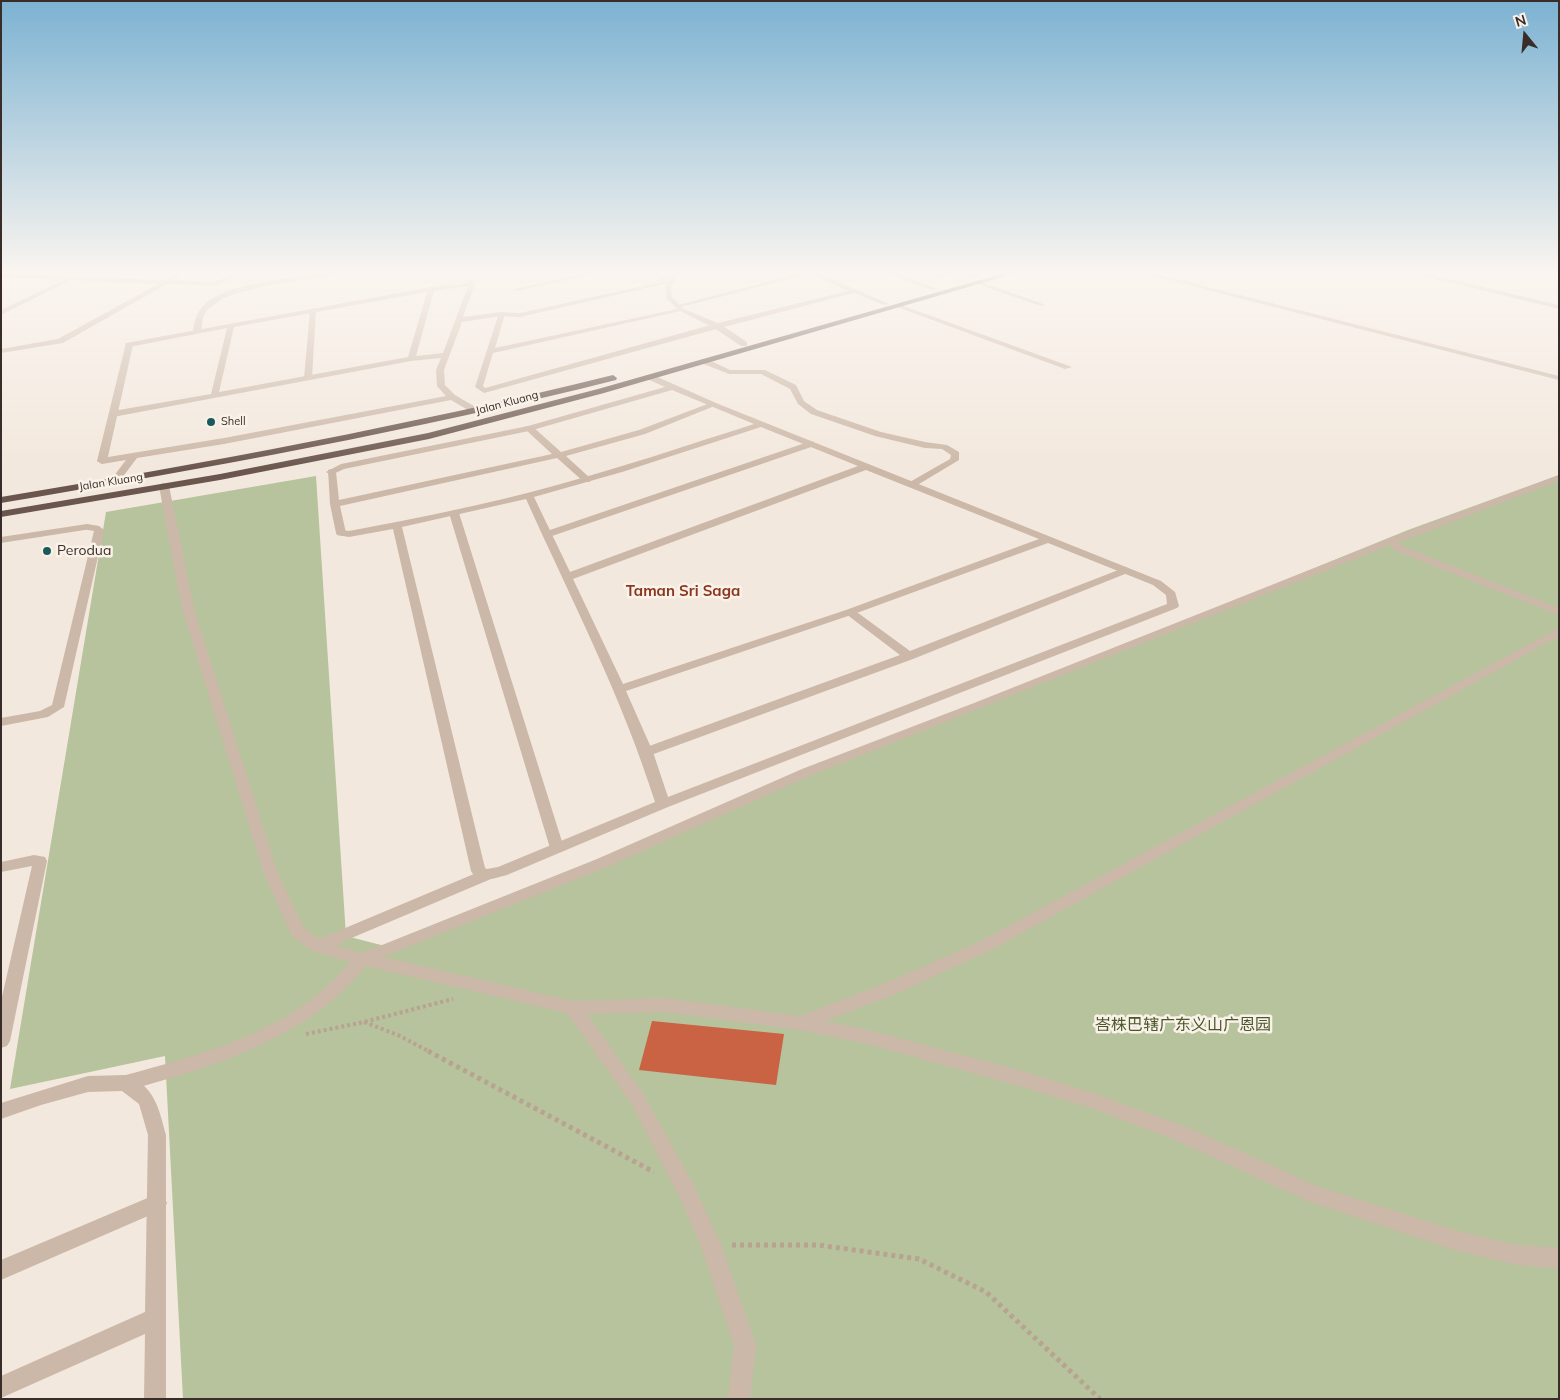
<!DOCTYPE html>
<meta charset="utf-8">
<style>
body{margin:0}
#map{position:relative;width:1560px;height:1400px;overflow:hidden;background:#f3e8dd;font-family:Mulish,sans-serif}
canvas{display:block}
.frame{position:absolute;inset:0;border:2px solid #382d28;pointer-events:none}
.north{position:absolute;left:1500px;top:10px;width:50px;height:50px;-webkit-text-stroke:4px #faf2e9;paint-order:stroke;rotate:343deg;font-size:14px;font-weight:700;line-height:20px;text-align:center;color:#382d28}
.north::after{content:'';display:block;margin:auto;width:18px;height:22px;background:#382d28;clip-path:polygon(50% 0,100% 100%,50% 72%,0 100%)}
</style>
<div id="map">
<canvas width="1560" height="1400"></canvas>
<div class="frame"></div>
<div class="north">N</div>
</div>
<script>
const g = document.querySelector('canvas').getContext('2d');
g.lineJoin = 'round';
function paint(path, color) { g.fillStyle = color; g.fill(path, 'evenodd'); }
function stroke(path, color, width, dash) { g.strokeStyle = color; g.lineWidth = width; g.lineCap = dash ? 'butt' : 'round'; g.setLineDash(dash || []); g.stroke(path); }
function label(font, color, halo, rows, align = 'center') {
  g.font = font + ' Mulish,"Noto Sans SC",sans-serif'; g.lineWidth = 5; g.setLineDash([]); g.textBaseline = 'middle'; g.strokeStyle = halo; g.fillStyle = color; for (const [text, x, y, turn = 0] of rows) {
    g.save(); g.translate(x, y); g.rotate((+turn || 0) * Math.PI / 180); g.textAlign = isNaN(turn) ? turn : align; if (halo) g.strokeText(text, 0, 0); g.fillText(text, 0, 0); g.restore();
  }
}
const green = new Path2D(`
 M1559 475V1399H183L165 1056 10 1089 106 512 316 476 346 936 385 946 1408 530Z`);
const building = new Path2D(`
 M652 1021 784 1034 776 1085 639 1070Z`);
const pathFar1 = new Path2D(`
 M364 1022 398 1035 430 1052
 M306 1034 364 1022 453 999`);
const path = new Path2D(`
 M428 1051 654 1172
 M732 1245H818L919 1259 986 1292 1100 1399`);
const service = new Path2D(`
 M320 274H342L270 285 237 293 222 299 208 309 203 317 201 332 197 334 193 332C194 323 196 314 202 307 222 283 290 278 320 274Z
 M581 274H596L517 291 514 289Z
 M797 274H809L677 308 674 306Z
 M810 274H820L889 304 884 305 854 293 720 328 484 393 475 387 499 313 505 314 495 348 682 308 685 310 493 353 483 386 485 388 714 324 848 291Z
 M889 274H899L937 289 932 290Z
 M931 274H952L942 278Z
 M960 274H971L976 277 973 279Z
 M1415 274H1428L1559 305V309Z
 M977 282H981L1046 305 1041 306 977 284Z
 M897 305H901L1072 367 1065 369 897 307Z
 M313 309 316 311 312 378 308 380 304 378 310 311Z
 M126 343 133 345 107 461 102 464 97 461Z
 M701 359H707L730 370H765L796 385 804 401 817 410 881 432 925 442 947 445 959 452V460L914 487H908V483L950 459 951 455 942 449 925 448 875 436 811 414 798 404 790 389 761 374H729L701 363Z
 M710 403 717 405 645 434 566 456 590 478V482H584L557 458 340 506 346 533 341 536 336 533 330 504 328 470 331 469 336 472 339 500 552 454 526 430V426H532L561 452 639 430Z
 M811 441 814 442V446L552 536 548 537 543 534 544 532Z
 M1559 475V481L1399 542 1404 547 1559 608V615L1396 551 1390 545 812 775 607 867 383 957 573 1001 665 998 800 1016 886 983 979 942 1559 628V636L991 950 898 993 825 1021 868 1030 1023 1071 1093 1093 1189 1128 1319 1187 1458 1231 1517 1245 1559 1248V1268L1517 1265 1458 1251 1308 1201 1175 1140 1091 1108 1023 1087 868 1044 801 1030 665 1012 587 1014 643 1093 694 1186 721 1245 756 1345 750 1399H728L734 1345 701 1246 680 1198 631 1103 567 1013 366 966C356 977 346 989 334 999 274 1049 200 1070 126 1091L120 1088 117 1083 120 1078 126 1075C195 1056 268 1038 324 989 333 981 342 971 350 962L311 950 292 936 264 874 182 609 159 486 161 484 164 483 169 486 194 609 278 874 304 928 319 939 481 871 486 870 491 871 493 875 491 879 335 945 362 953 597 859 802 769 974 703 1390 538Z
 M454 510 459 513 564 848 562 852H552L550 848 449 513Z
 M87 524 99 526 104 530 64 707 48 717 1 726V718L40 711 52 705 94 531 83 529 82 527Z
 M1126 567 1131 570 1130 572 913 659 651 755H641L639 752 641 749 900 655 846 614 844 612 846 610H854L910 651Z
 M34 855 45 857 47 861 10 1041 7 1046 1 1048V1001L32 866 1 872V862Z
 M157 1194 164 1197 167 1203 164 1209 1 1280V1260Z`);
const minor = new Path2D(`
 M1 274 165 280 175 274H183L174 280 214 282 231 274H240L215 286 167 284 63 343 1 353V349L58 339 158 284 71 280 1 315V310L64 280 1 277Z
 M673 274H686L661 281 658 279Z
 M1145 274H1157L1559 376V380Z
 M470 278 475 284 463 317 501 312 520 313 670 280 673 282 520 317 501 316 462 322 444 370 445 385 455 395 479 409V413H473L451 400 224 444 137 458 118 483 115 484 110 481 126 460 102 464 97 461 102 458 224 438 446 396 437 386 436 370 441 358 411 361 113 417 109 414 113 411 211 394 227 328 129 347 125 345 126 343 431 287 468 283 467 280ZM468 286 443 353 416 356 434 291ZM427 292 408 357 219 392 234 327Z
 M647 375H653L716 403 1161 581 1175 592 1179 606 1177 608 668 807 507 875C495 878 479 885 471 871L393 529 349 537 337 535 336 533 341 530 349 531C419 518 488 504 557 485 623 467 688 445 754 424L672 390 529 431 344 469 331 475 326 472 341 464 528 426 665 387 647 379ZM761 427 858 466 570 572 534 497 622 472ZM866 470 1039 539 846 610 623 684 573 579ZM526 499C571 599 622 697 655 802L498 867 487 869 485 868 402 527ZM1048 543 1153 585 1166 595 1167 604 668 797 653 752 626 691 854 614Z
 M87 524 92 527 91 529 1 543V537Z
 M126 1075C155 1086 159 1109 166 1135V1399H144L145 1334 1 1398V1376L145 1312 148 1135 139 1104 122 1091 88 1092 41 1105 1 1119V1103L88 1076Z`);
const tertiary = new Path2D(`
 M672 274H678L671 287 672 297 684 309 720 324 747 342V346H741L714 328 680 311 667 299 665 287Z`);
const trunk = new Path2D(`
 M1001 274H1013L604 393 429 439 220 480 1 517V511L220 474 428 433 598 389Z
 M613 375 617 378 616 380C413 431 208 468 1 503V497C207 463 411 425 613 375Z`);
const markers = [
 [211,422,5,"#1c595c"],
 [47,551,5,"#1c595c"]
];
const farStreetnames = [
 ["Jalan Kluang",507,403,-15],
 ["Jalan Kluang",111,482,-9]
];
const farPoinames = [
 ["Shell",221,422]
];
const poiNames = [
 ["Perodua",57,551]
];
const neighbourhoodNames = [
 ["Taman Sri Saga",683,591]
];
const nearParknames = [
 ["峇株巴辖广东义山广恩园",1183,1025]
];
paint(green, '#b7c39c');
paint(building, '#ca6244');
stroke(pathFar1, '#b8a292', 4, [3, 3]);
stroke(path, '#b8a292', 5, [4, 4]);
paint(service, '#ccb8a8');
paint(minor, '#ccb8a8');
paint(tertiary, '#ccb8a8');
paint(trunk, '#6a564c');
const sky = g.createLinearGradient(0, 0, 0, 470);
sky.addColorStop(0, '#7cb2d2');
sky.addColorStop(0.58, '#faf5f0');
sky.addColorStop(1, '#faf5f000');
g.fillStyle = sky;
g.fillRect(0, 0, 1560, 470);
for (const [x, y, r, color] of markers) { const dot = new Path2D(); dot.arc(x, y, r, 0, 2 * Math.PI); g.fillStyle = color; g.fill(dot); stroke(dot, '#faf2e9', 2); }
label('11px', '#382d28', '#faf2e9', farStreetnames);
label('11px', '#382d28', '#faf2e9', farPoinames, 'left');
label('14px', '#382d28', '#faf2e9', poiNames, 'left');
label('bold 15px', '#8b361e', '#faf2e9', neighbourhoodNames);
label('16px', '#48582b', '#faf2e9', nearParknames);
</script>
